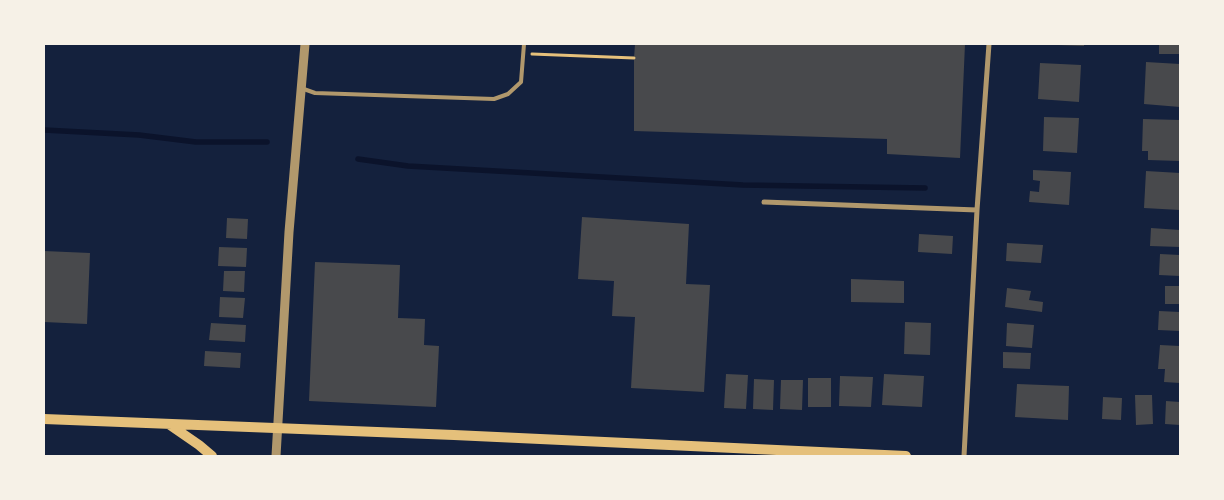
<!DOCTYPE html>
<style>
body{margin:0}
#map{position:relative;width:1224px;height:500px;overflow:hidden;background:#14213d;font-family:Barlow,sans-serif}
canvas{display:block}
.frame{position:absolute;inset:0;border:45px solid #f6f1e7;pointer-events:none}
</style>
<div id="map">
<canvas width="1224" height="500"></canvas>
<div class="frame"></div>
</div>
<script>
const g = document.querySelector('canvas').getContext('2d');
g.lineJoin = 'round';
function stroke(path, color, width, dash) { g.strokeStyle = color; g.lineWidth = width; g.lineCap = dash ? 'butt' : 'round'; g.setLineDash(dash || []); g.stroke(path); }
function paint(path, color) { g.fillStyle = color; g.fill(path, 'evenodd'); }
const stream = new Path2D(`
 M44 130 139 135 196 142H267
 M358 159 408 166 743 185 925 188`);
const building = new Path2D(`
 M635 44H965L960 158 887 154V139L634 131V58Z
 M1058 44H1084V46L1058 45Z
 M1159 44H1180V54H1159Z
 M1146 62 1180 64V107L1144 104Z
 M1040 63 1081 65 1079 102 1038 99Z
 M1044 117 1079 118 1077 153 1043 151Z
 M1143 119 1180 120V161L1148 160V151H1142Z
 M1033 170 1071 172 1069 205 1029 202 1030 191 1039 192 1040 181 1033 180Z
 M1146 171 1180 173V210L1144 208Z
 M582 217 689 224 686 284 710 285 704 392 631 388 635 317 612 316 614 281 578 279Z
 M227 218 248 219 247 239 226 238Z
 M1151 228 1180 230V247L1150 246Z
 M919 234 953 236 952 254 918 252Z
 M1007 243 1043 245 1041 263 1006 261Z
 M219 247 247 248 246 267 218 266Z
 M44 251 90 253 87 324 44 322Z
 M1160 254 1180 255V276L1159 275Z
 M315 262 400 265 398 318 425 319 424 345 439 346 436 407 309 401Z
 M224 271H245L244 292 223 291Z
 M851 279 904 281V303L851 302Z
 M1165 286H1180V304H1165Z
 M1007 288 1031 291 1029 300 1043 302 1042 312 1005 307Z
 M220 297 245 298 243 318 219 317Z
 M1159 311 1180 312V331L1158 330Z
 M905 322 931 323 930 355 904 354Z
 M211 323 246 325 245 342 209 340Z
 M1007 323 1034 325 1032 348 1006 346Z
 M1160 345 1180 346V383L1164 382 1165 369H1158Z
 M205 351 241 353 240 368 204 366Z
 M1003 352 1031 353 1030 369 1003 368Z
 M726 374 748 375 746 409 724 408Z
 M884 374 924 376 922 407 882 405Z
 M840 376 873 377 871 407 839 406Z
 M808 378H831V407H808Z
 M754 379 774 380 773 410 753 409Z
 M781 380H803L802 410 780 409Z
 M1017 384 1069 386 1068 420 1015 417Z
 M1135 395H1152L1153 424 1136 425Z
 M1103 397 1122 398 1121 420 1102 419Z
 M1166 401 1180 402V425L1165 424Z`);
const path = new Path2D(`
 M532 54 634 58`);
const service = new Path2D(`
 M301 88 315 93 494 99 508 94 521 82 524 44`);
const minor = new Path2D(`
 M764 202 977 210
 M964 456 977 210 989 44`);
const tertiary = new Path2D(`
 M276 456 289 232 305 44`);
const secondary = new Path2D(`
 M44 419 454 435 906 456
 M170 425 199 445 212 456`);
stroke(stream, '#0b132b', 5.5);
paint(building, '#48494c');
stroke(path, '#e5c07b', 3);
stroke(service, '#b1986c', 4);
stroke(minor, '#b1986c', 5);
stroke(tertiary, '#b1986c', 9);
stroke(secondary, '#e5c07b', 10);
</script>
